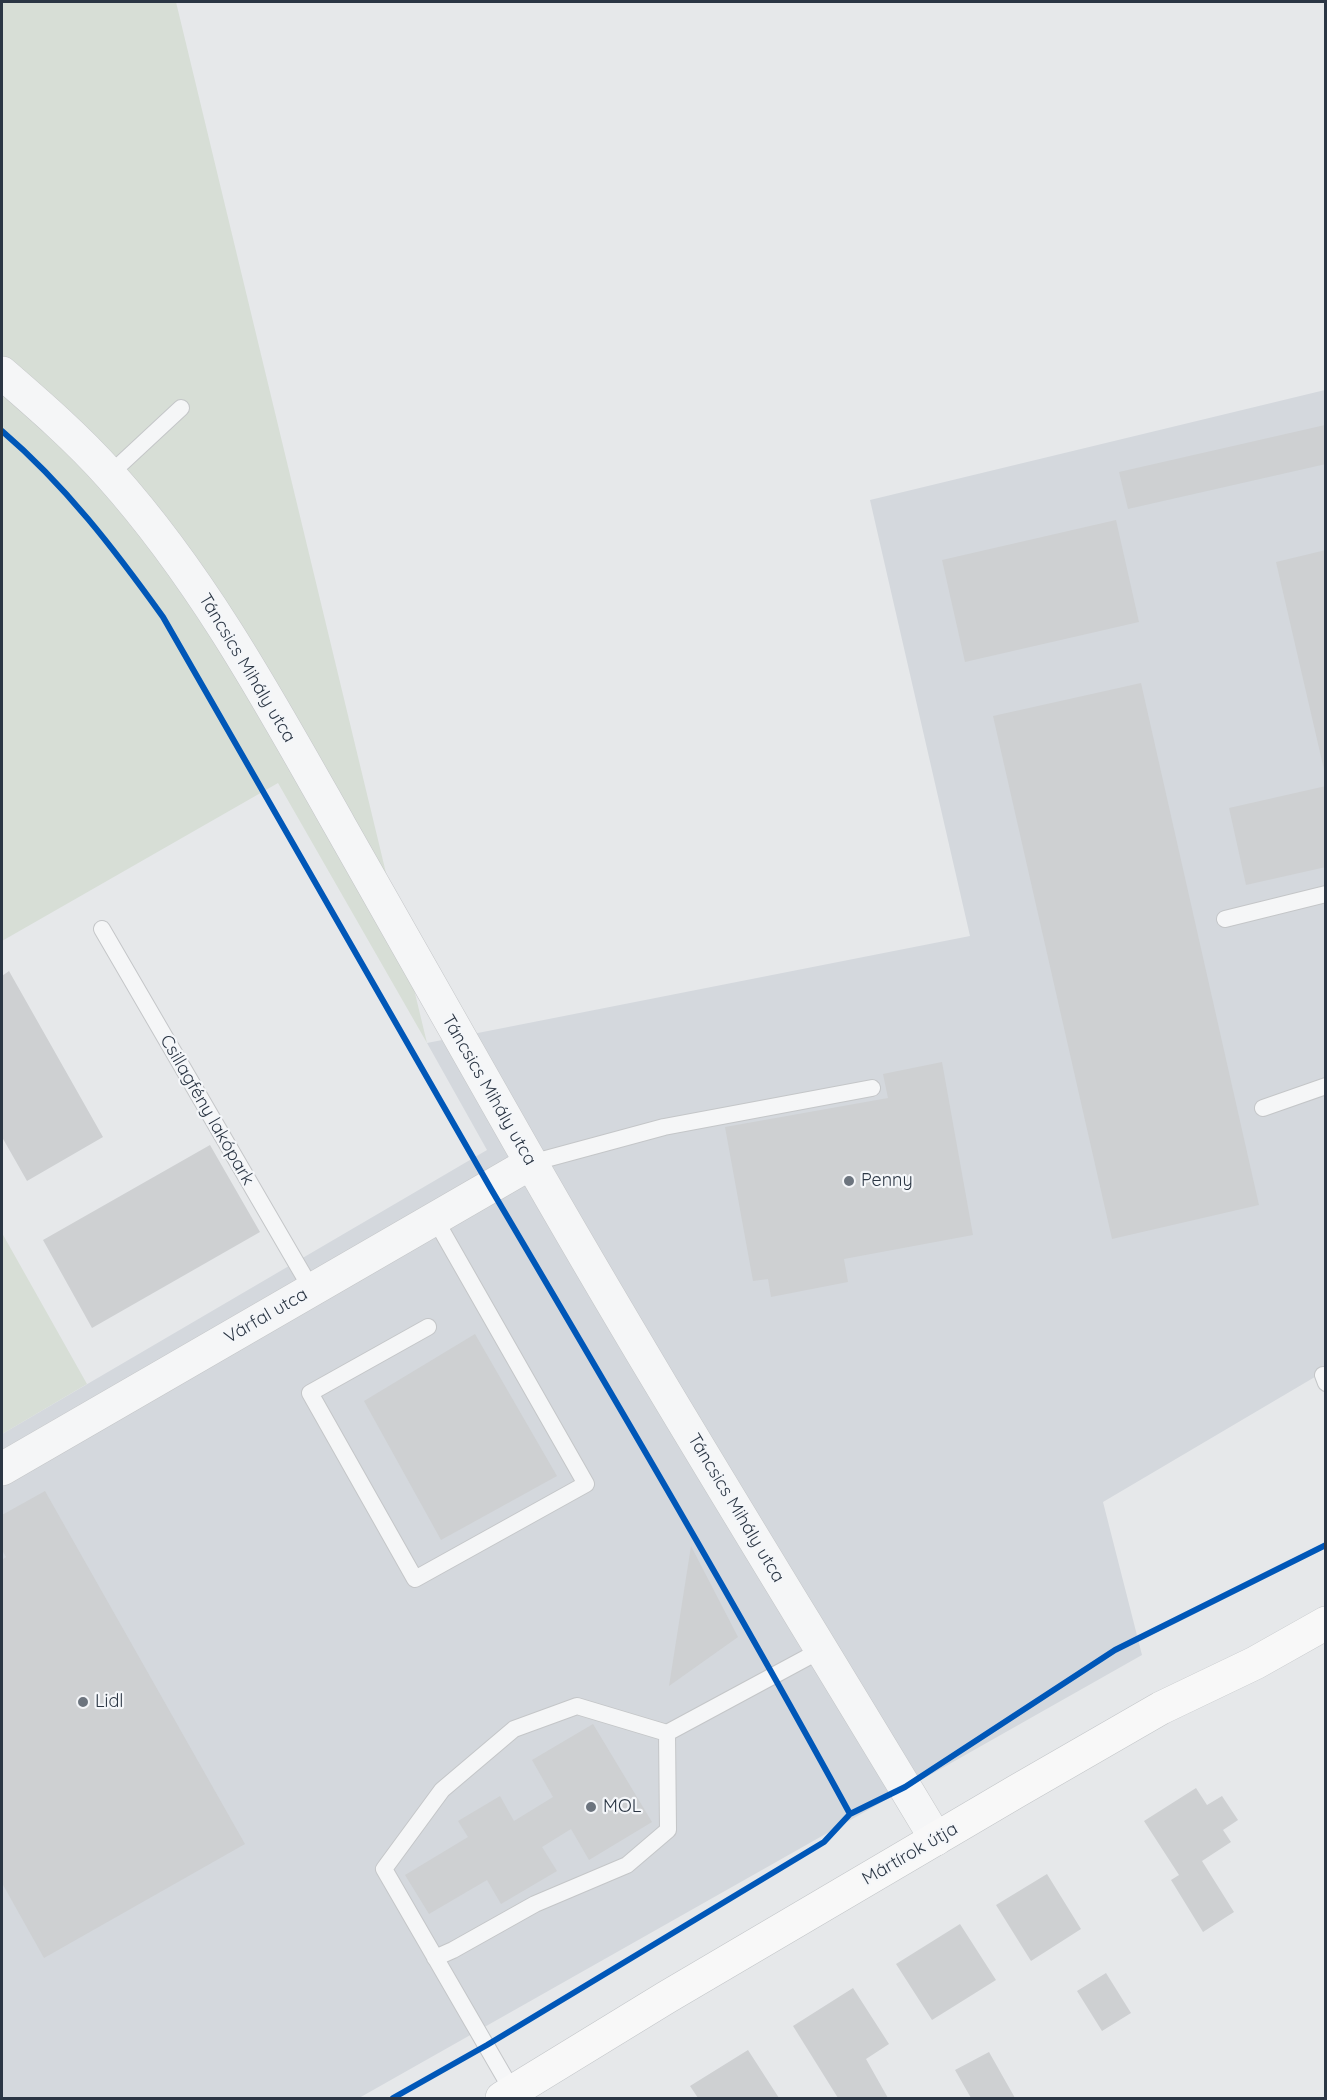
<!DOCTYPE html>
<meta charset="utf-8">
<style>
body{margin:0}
#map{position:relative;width:1327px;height:2100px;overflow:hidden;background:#e6e8ea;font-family:Quicksand,sans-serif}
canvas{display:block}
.frame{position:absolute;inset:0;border:3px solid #2b3644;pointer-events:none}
</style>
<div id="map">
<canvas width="1327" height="2100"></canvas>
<div class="frame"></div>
</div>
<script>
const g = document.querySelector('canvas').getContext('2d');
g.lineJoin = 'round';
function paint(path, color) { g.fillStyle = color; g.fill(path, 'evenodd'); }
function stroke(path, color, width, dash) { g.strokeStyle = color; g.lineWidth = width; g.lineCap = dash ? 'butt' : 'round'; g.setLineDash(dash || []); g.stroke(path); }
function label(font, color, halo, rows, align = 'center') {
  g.font = font + ' Quicksand,sans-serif'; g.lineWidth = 4.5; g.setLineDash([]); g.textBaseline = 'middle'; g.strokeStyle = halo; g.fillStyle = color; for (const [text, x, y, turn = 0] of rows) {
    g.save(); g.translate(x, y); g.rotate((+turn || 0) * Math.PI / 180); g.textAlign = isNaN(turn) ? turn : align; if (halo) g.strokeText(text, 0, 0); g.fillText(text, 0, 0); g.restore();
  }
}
const built = new Path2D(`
 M1325 390V1371L1103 1502 1142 1655 359 2098H2V1434L487 1150 427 1043 970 936 870 500Z`);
const green = new Path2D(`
 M2 2H176L427 1043 278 783 2 941Z
 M2 1233 87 1384 2 1434Z`);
const building = new Path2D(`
 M1325 425 1326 464 1128 509 1119 472Z
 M1116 520 1139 622 965 662 942 560Z
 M1326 550V774H1325L1276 562Z
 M1141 683 1259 1205 1112 1239 993 716Z
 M1326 786V867L1246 885 1229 808Z
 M9 971 103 1137 27 1181 2 1137V976Z
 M942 1062 973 1235 844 1259 848 1282 771 1297 768 1279 753 1281 725 1127 888 1098 883 1074Z
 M210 1145 260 1232 92 1328 43 1240Z
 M475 1334 557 1476 441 1540 364 1401Z
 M45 1491 245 1844 44 1958 2 1883V1560L6 1557 2 1550V1515Z
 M691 1546 738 1637 669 1686Z
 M593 1724 652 1822 589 1860 571 1829 542 1847 557 1871 501 1904 487 1880 429 1914 405 1875 468 1837 458 1821 500 1796 514 1821 553 1797 532 1760Z
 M1196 1788 1207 1805 1222 1796 1238 1820 1223 1830 1231 1842 1202 1861 1234 1912 1203 1932 1171 1880 1179 1875 1144 1821Z
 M1047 1874 1081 1929 1031 1961 996 1905Z
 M960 1924 996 1980 932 2020 896 1964Z
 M1106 1973 1131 2013 1102 2031 1077 1991Z
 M853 1988 889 2044 866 2059 888 2098H838L793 2026Z
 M748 2050 779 2098H698L690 2086Z
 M989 2052 1015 2098H971L955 2070Z`);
const service = new Path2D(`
 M110 474 181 408
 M1225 919 1326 894
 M102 929 312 1290
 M1263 1108 1326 1086
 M531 1163 664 1127 872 1088
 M428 1327 310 1393 415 1579 586 1484 435 1219
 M1323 1375 1326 1383
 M435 1958 453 1950 535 1904 627 1865 668 1830 667 1733
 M513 2092 384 1869 442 1790 514 1729 577 1706 667 1733 821 1650`);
const minor = new Path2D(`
 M2 373C39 405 77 438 110 475 204 580 271 704 340 826 401 933 461 1040 522 1147 655 1381 798 1609 936 1839
 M2 1469 531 1163`);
const primary = new Path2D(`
 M502 2098 667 1997 1017 1791 1161 1708 1255 1663 1326 1623`);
const cycleway = new Path2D(`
 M2 431C65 485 115 550 163 617 273 807 380 999 491 1189 613 1396 735 1603 850 1814
 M393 2098 487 2045 824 1842 850 1814 905 1787 1115 1650 1326 1545`);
const markers = [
 [849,1181,6,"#6c747e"],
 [83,1702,6,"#6c747e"],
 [591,1807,6,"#6c747e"]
];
const streetNames = [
 ["Táncsics Mihály utca",247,668,59],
 ["Táncsics Mihály utca",489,1090,60],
 ["Csillagfény lakópark",207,1110,60],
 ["Várfal utca",266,1316,-30],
 ["Táncsics Mihály utca",736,1508,59],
 ["Mártírok útja",910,1854,-30]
];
const poiNames = [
 ["Penny",861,1181],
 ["Lidl",95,1702],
 ["MOL",603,1807]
];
paint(built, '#d4d8dd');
paint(green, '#d7ded6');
paint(building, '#ced0d2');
stroke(service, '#c4c6c8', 18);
stroke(minor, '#c4c6c8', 34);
stroke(primary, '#c2c5c8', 34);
stroke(service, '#f5f6f7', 16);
stroke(minor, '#f5f6f7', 33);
stroke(primary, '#f8f8f8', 33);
stroke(cycleway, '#0057b8', 6);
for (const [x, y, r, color] of markers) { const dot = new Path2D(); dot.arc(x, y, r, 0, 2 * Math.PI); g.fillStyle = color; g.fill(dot); stroke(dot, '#f4f6f9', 2); }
label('18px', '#2b3644', '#f4f6f9', streetNames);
label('18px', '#2b3644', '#f4f6f9', poiNames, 'left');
</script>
